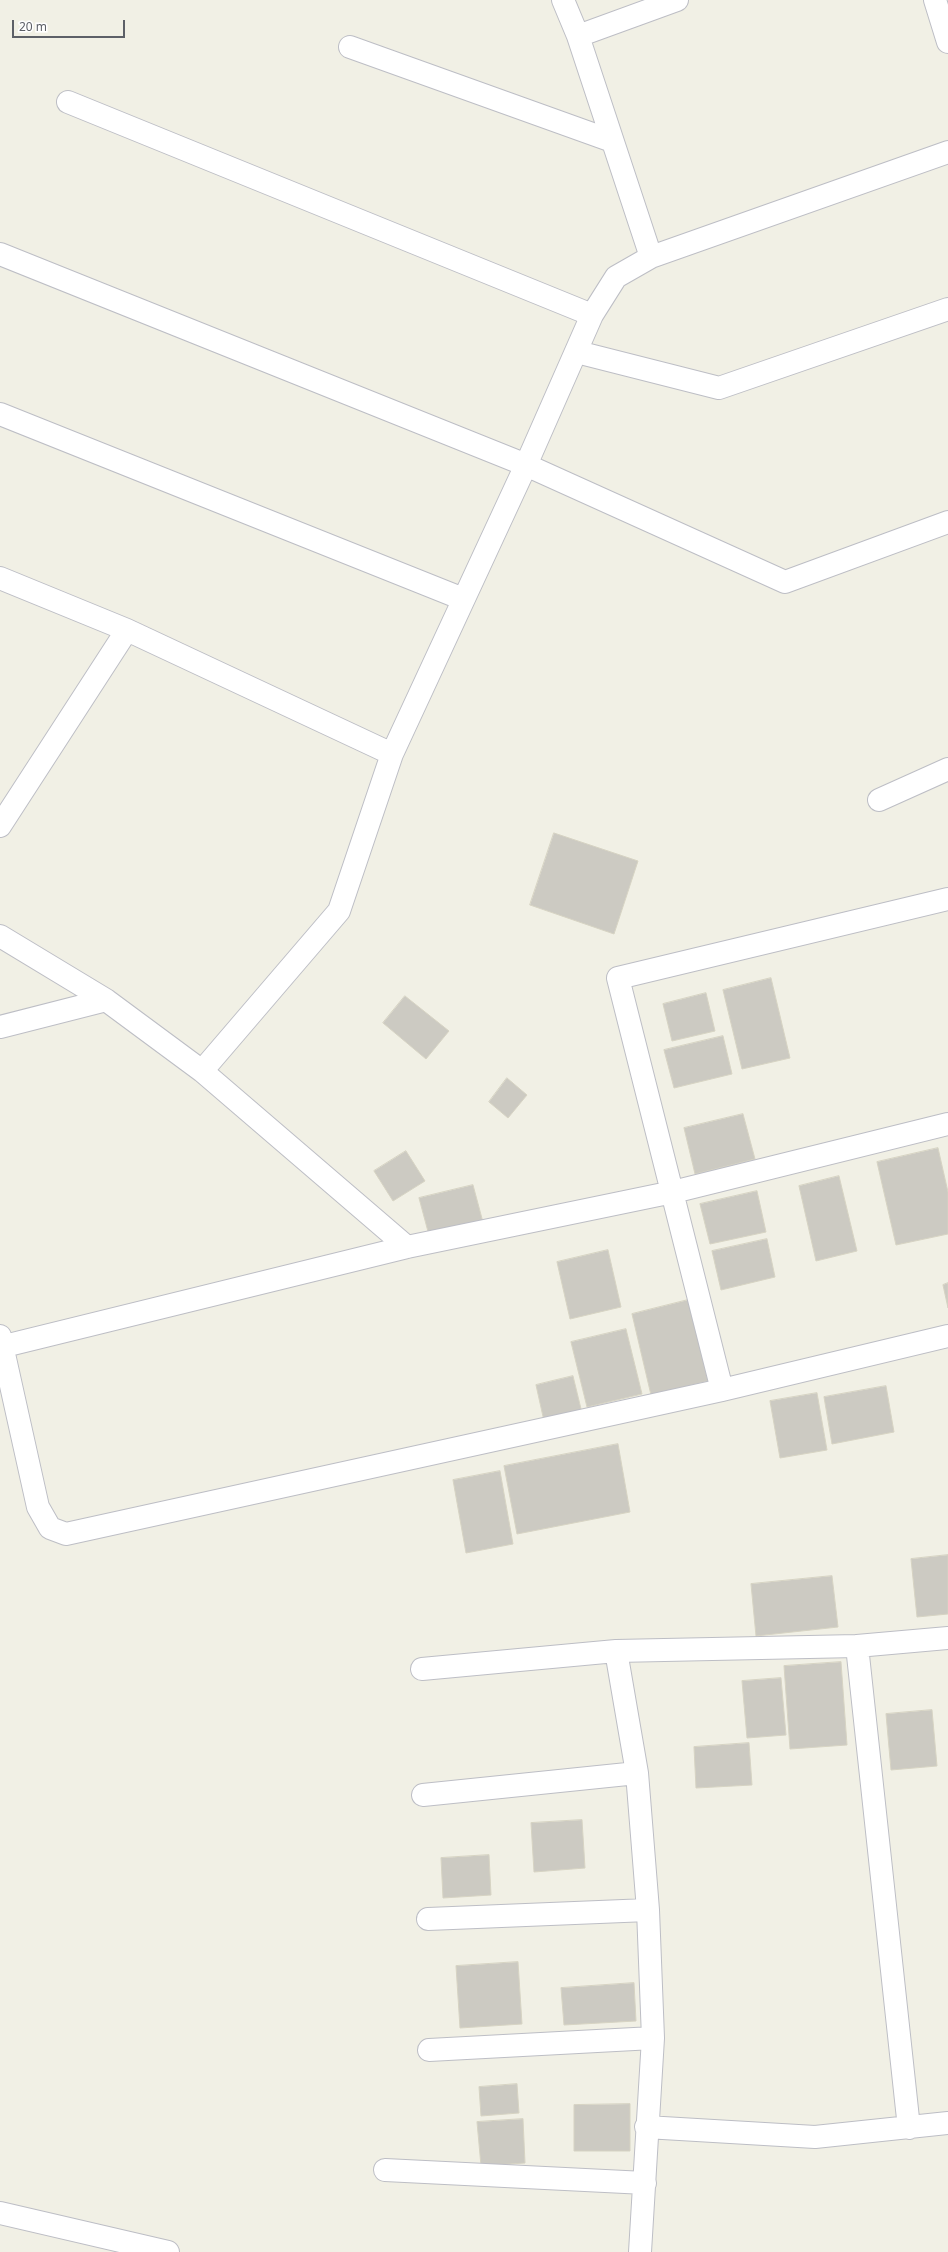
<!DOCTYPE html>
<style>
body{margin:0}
#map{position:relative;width:948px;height:2252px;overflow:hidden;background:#f1f0e5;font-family:"Noto Sans",sans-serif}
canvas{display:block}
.scale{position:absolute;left:12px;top:20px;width:113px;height:18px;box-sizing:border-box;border:2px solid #5d6067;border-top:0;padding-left:5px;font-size:12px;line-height:14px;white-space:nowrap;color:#5d6067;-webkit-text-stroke:3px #fff;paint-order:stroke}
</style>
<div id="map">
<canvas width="948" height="2252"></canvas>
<div class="scale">20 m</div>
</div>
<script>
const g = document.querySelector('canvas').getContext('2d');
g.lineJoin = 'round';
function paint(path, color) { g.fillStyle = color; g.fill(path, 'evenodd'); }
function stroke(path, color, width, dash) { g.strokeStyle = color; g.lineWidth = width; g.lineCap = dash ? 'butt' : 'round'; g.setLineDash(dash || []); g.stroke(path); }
const building = new Path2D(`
 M554 833 638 861 614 934 530 905Z
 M771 978 790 1058 742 1069 723 990Z
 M706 993 715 1031 672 1041 663 1004Z
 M405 996 449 1031 426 1059 383 1023Z
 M723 1036 732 1074 674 1088 664 1050Z
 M507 1078 527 1095 508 1118 489 1102Z
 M743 1114 755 1159 695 1174 684 1128Z
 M938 1148 948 1192V1234L896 1245 877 1162Z
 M406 1151 425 1181 393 1201 374 1171Z
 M839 1176 857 1251 816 1261 799 1186Z
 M473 1185 484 1226 430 1239 419 1198Z
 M757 1191 766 1232 710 1244 700 1204Z
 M767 1239 775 1277 721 1290 712 1251Z
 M608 1250 621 1307 570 1319 557 1262Z
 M948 1283V1308L943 1285Z
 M688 1300 708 1381 651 1395 632 1314Z
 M626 1329 642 1394 587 1407 571 1342Z
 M573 1376 582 1413 544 1421 536 1385Z
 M886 1386 894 1432 832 1444 824 1397Z
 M817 1393 827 1450 780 1458 770 1401Z
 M618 1444 630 1512 517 1534 504 1466Z
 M500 1471 513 1544 466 1553 453 1480Z
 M948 1555V1614L917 1617 911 1559Z
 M832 1576 838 1627 756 1636 751 1584Z
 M841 1662 847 1745 790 1749 784 1666Z
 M781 1678 786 1735 747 1738 742 1681Z
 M932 1710 937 1766 891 1770 886 1714Z
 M749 1743 752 1785 696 1788 694 1747Z
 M582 1820 585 1868 534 1872 531 1823Z
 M489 1855 491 1895 443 1898 441 1858Z
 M518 1962 522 2024 460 2028 456 1966Z
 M634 1983 636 2021 564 2025 561 1988Z
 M517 2084 519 2113 481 2116 479 2087Z
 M630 2104V2151H574V2105Z
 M523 2119 525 2163 481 2166 477 2122Z`);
const minor = new Path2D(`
 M935 0 948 42
 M578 36 677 0
 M350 47 612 141
 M68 102 592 315
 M0 254 526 465 785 582 948 522
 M651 257 948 152
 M577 352 719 388 948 309
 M0 414 463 599
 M0 578 127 630 392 754
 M879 800 948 769
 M0 826 127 630
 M0 936 106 1000 202 1071 407 1247
 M0 1027 106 1000
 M202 1071 339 911 392 754 526 465 592 315 616 277 651 257 578 36 563 0
 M0 1336 38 1507 50 1528 66 1534 722 1390 948 1336
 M0 1347 407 1247 673 1192 948 1124
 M722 1390 618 978 948 899
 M857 1646 909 2128
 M616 1651 857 1646 948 1638
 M422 1669 616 1651 637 1773 648 1910 653 2038 640 2252
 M423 1795 637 1773
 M428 1919 648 1910
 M429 2050 653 2038
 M646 2127 815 2137 948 2123
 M385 2170 645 2183
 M0 2213 168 2252`);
paint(building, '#cccac2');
stroke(building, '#d6d3c3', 1);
stroke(minor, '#bdbec5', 24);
stroke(minor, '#fff', 22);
</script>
